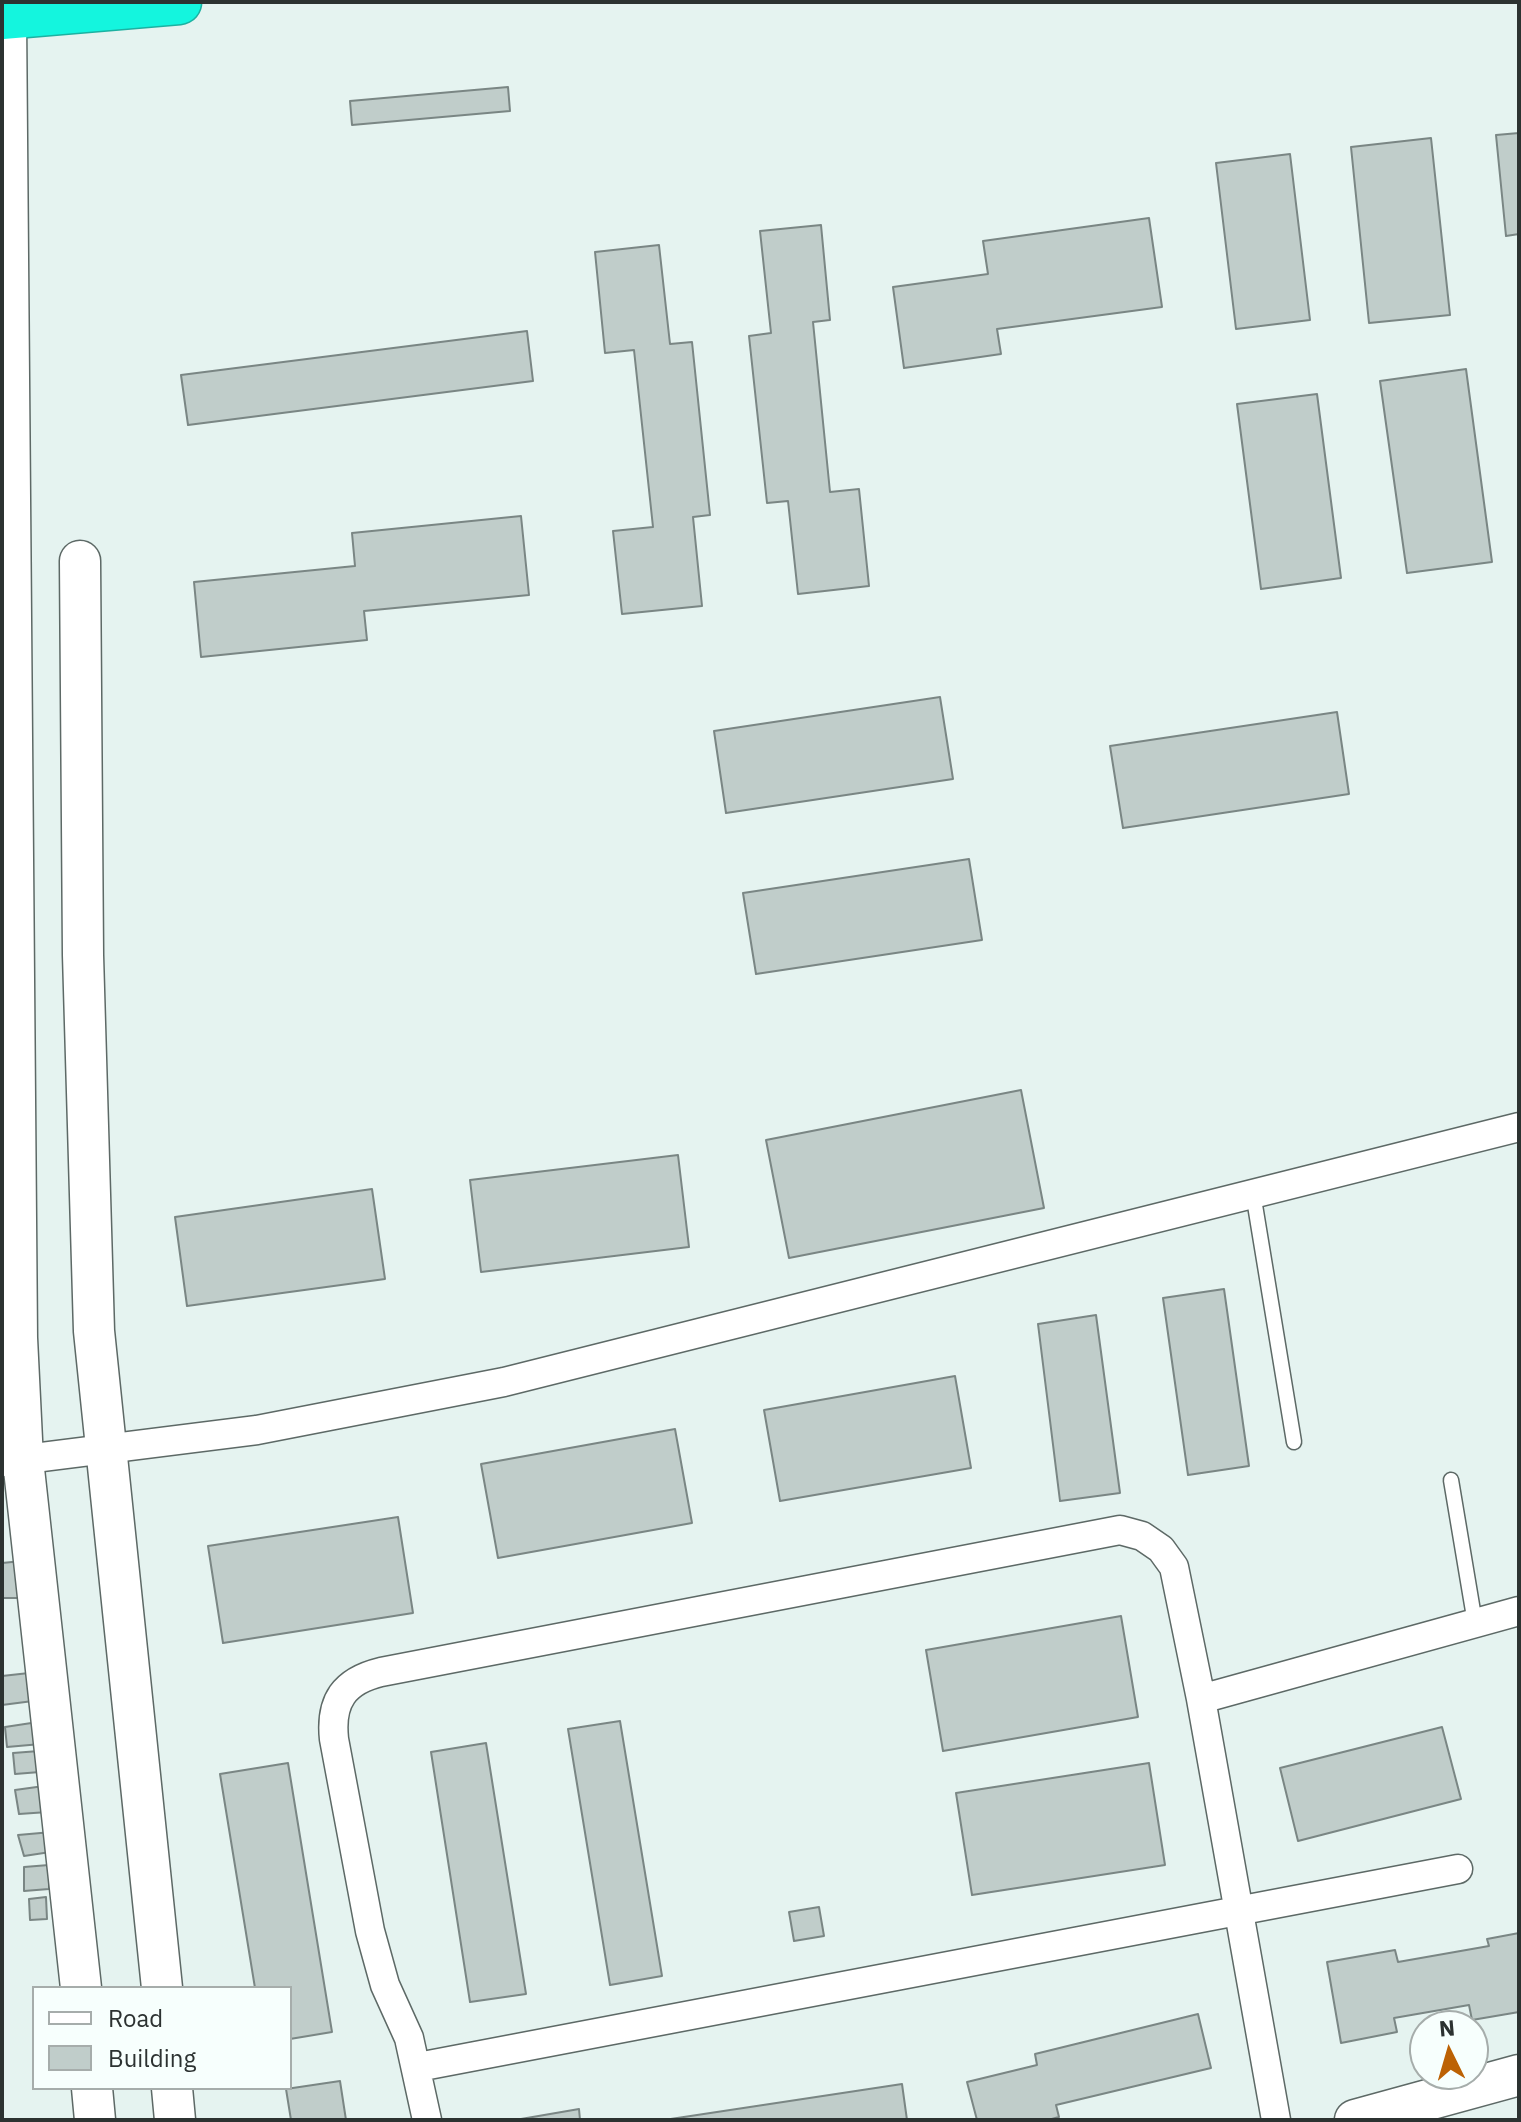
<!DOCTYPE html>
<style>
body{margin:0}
#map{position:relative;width:1521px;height:2122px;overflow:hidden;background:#e5f3f0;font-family:"IBM Plex Sans",sans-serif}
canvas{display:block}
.frame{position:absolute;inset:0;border:4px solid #2c3231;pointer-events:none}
.legend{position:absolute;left:32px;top:1986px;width:260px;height:104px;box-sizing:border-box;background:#f7fffd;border:2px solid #a6adab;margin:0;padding:10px 14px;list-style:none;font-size:24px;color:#2c3231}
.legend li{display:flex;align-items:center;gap:16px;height:40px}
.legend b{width:40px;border:2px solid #a6adab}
.north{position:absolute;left:1409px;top:2010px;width:80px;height:80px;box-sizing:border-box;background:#f7fffd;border:2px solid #a6adab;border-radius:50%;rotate:355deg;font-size:22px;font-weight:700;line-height:32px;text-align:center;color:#2c3231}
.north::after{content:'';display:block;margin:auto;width:28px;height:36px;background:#bc6204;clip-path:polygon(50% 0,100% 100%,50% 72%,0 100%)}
</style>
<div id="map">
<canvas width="1521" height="2122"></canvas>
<div class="frame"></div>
<ul class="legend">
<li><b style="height:10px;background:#fff"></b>Road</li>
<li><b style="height:22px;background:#c0cdca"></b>Building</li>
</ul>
<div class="north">N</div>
</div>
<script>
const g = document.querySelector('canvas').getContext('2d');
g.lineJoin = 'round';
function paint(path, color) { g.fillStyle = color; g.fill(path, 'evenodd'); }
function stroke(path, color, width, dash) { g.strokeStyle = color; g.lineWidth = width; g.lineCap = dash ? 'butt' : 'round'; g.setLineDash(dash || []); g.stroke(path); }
const building = new Path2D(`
 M508 87 510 111 352 125 350 101Z
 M1519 133V234L1506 236 1496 135Z
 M1431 138 1450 315 1369 323 1351 147Z
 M1290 154 1310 320 1236 329 1216 163Z
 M1149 218 1162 307 997 329 1001 354 904 368 893 287 988 274 983 241Z
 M821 225 830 320 813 322 830 492 859 489 869 586 798 594 788 501 767 503 749 336 771 333 760 231Z
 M659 245 670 344 692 342 710 515 693 517 702 606 622 614 613 531 653 527 634 350 605 353 595 252Z
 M527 331 533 381 188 425 181 375Z
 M1466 369 1492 562 1407 573 1380 381Z
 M1317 394 1341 578 1261 589 1237 404Z
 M521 516 529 595 364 611 367 640 201 657 194 582 355 566 352 533Z
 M940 697 953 779 726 813 714 731Z
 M1337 712 1349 794 1123 828 1110 746Z
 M969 859 982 940 756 974 743 893Z
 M1021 1090 1044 1208 789 1258 766 1140Z
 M678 1155 689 1247 481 1272 470 1180Z
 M372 1189 385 1279 187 1306 175 1217Z
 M1224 1289 1249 1466 1188 1475 1163 1298Z
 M1096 1315 1120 1493 1060 1501 1038 1324Z
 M955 1376 971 1468 780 1501 764 1410Z
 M675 1429 692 1523 498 1558 481 1464Z
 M398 1517 413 1613 223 1643 208 1546Z
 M22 1561 25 1598H2V1563Z
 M1121 1616 1138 1717 943 1751 926 1650Z
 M29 1673 33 1701 2 1705V1676Z
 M620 1721 662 1976 610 1985 568 1729Z
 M38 1722 41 1744 7 1747 5 1727Z
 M1442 1727 1461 1799 1298 1841 1280 1768Z
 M486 1743 526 1994 470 2002 431 1752Z
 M39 1751 40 1772 15 1774 13 1753Z
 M288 1763 332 2032 290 2039V1988H255L220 1774Z
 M1149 1763 1165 1865 972 1895 956 1793Z
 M44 1786 48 1812 19 1814 15 1790Z
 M52 1832 57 1851 24 1856 18 1835Z
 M49 1865V1889L24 1891V1867Z
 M46 1897 47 1919 30 1920 29 1899Z
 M819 1907 824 1936 794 1941 789 1912Z
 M1519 1933V2012L1472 2020 1469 2005 1394 2018 1397 2032 1341 2043 1327 1962 1395 1950 1398 1962 1489 1946 1487 1939Z
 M1198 2014 1211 2068 1056 2105 1059 2117 1048 2120H977L967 2082 1037 2065 1035 2054Z
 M340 2081 346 2120H291L286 2089Z
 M902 2084 907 2120H664Z
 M579 2109 580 2120H521V2119Z`);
const lane = new Path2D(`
 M1253 1193 1294 1442
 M1451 1480 1475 1623`);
const street = new Path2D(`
 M2 1462 257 1430 504 1382 1519 1127
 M1201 1699 1519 1611
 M418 2067 1458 1869
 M427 2120 409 2038 385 1985 370 1931 334 1739C330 1701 344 1681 381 1672L1120 1530 1142 1536 1161 1549 1174 1567 1201 1699 1276 2120`);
const secondary = new Path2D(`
 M6 17 17 1338 23 1460 81 1988
 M80 561 83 955 94 1331 162 1988
 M92 2088 95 2120
 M172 2088 175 2120
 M1355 2120 1519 2075`);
const highway = new Path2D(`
 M2 17 179 2`);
paint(building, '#c0cdca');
stroke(building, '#7a8684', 2);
stroke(lane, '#5d6966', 17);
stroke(street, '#5d6966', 31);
stroke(secondary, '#5d6966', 43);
stroke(highway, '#1cb1a1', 47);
stroke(lane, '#fff', 14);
stroke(street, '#fff', 28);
stroke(secondary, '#fff', 40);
stroke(highway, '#14f5de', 44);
</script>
